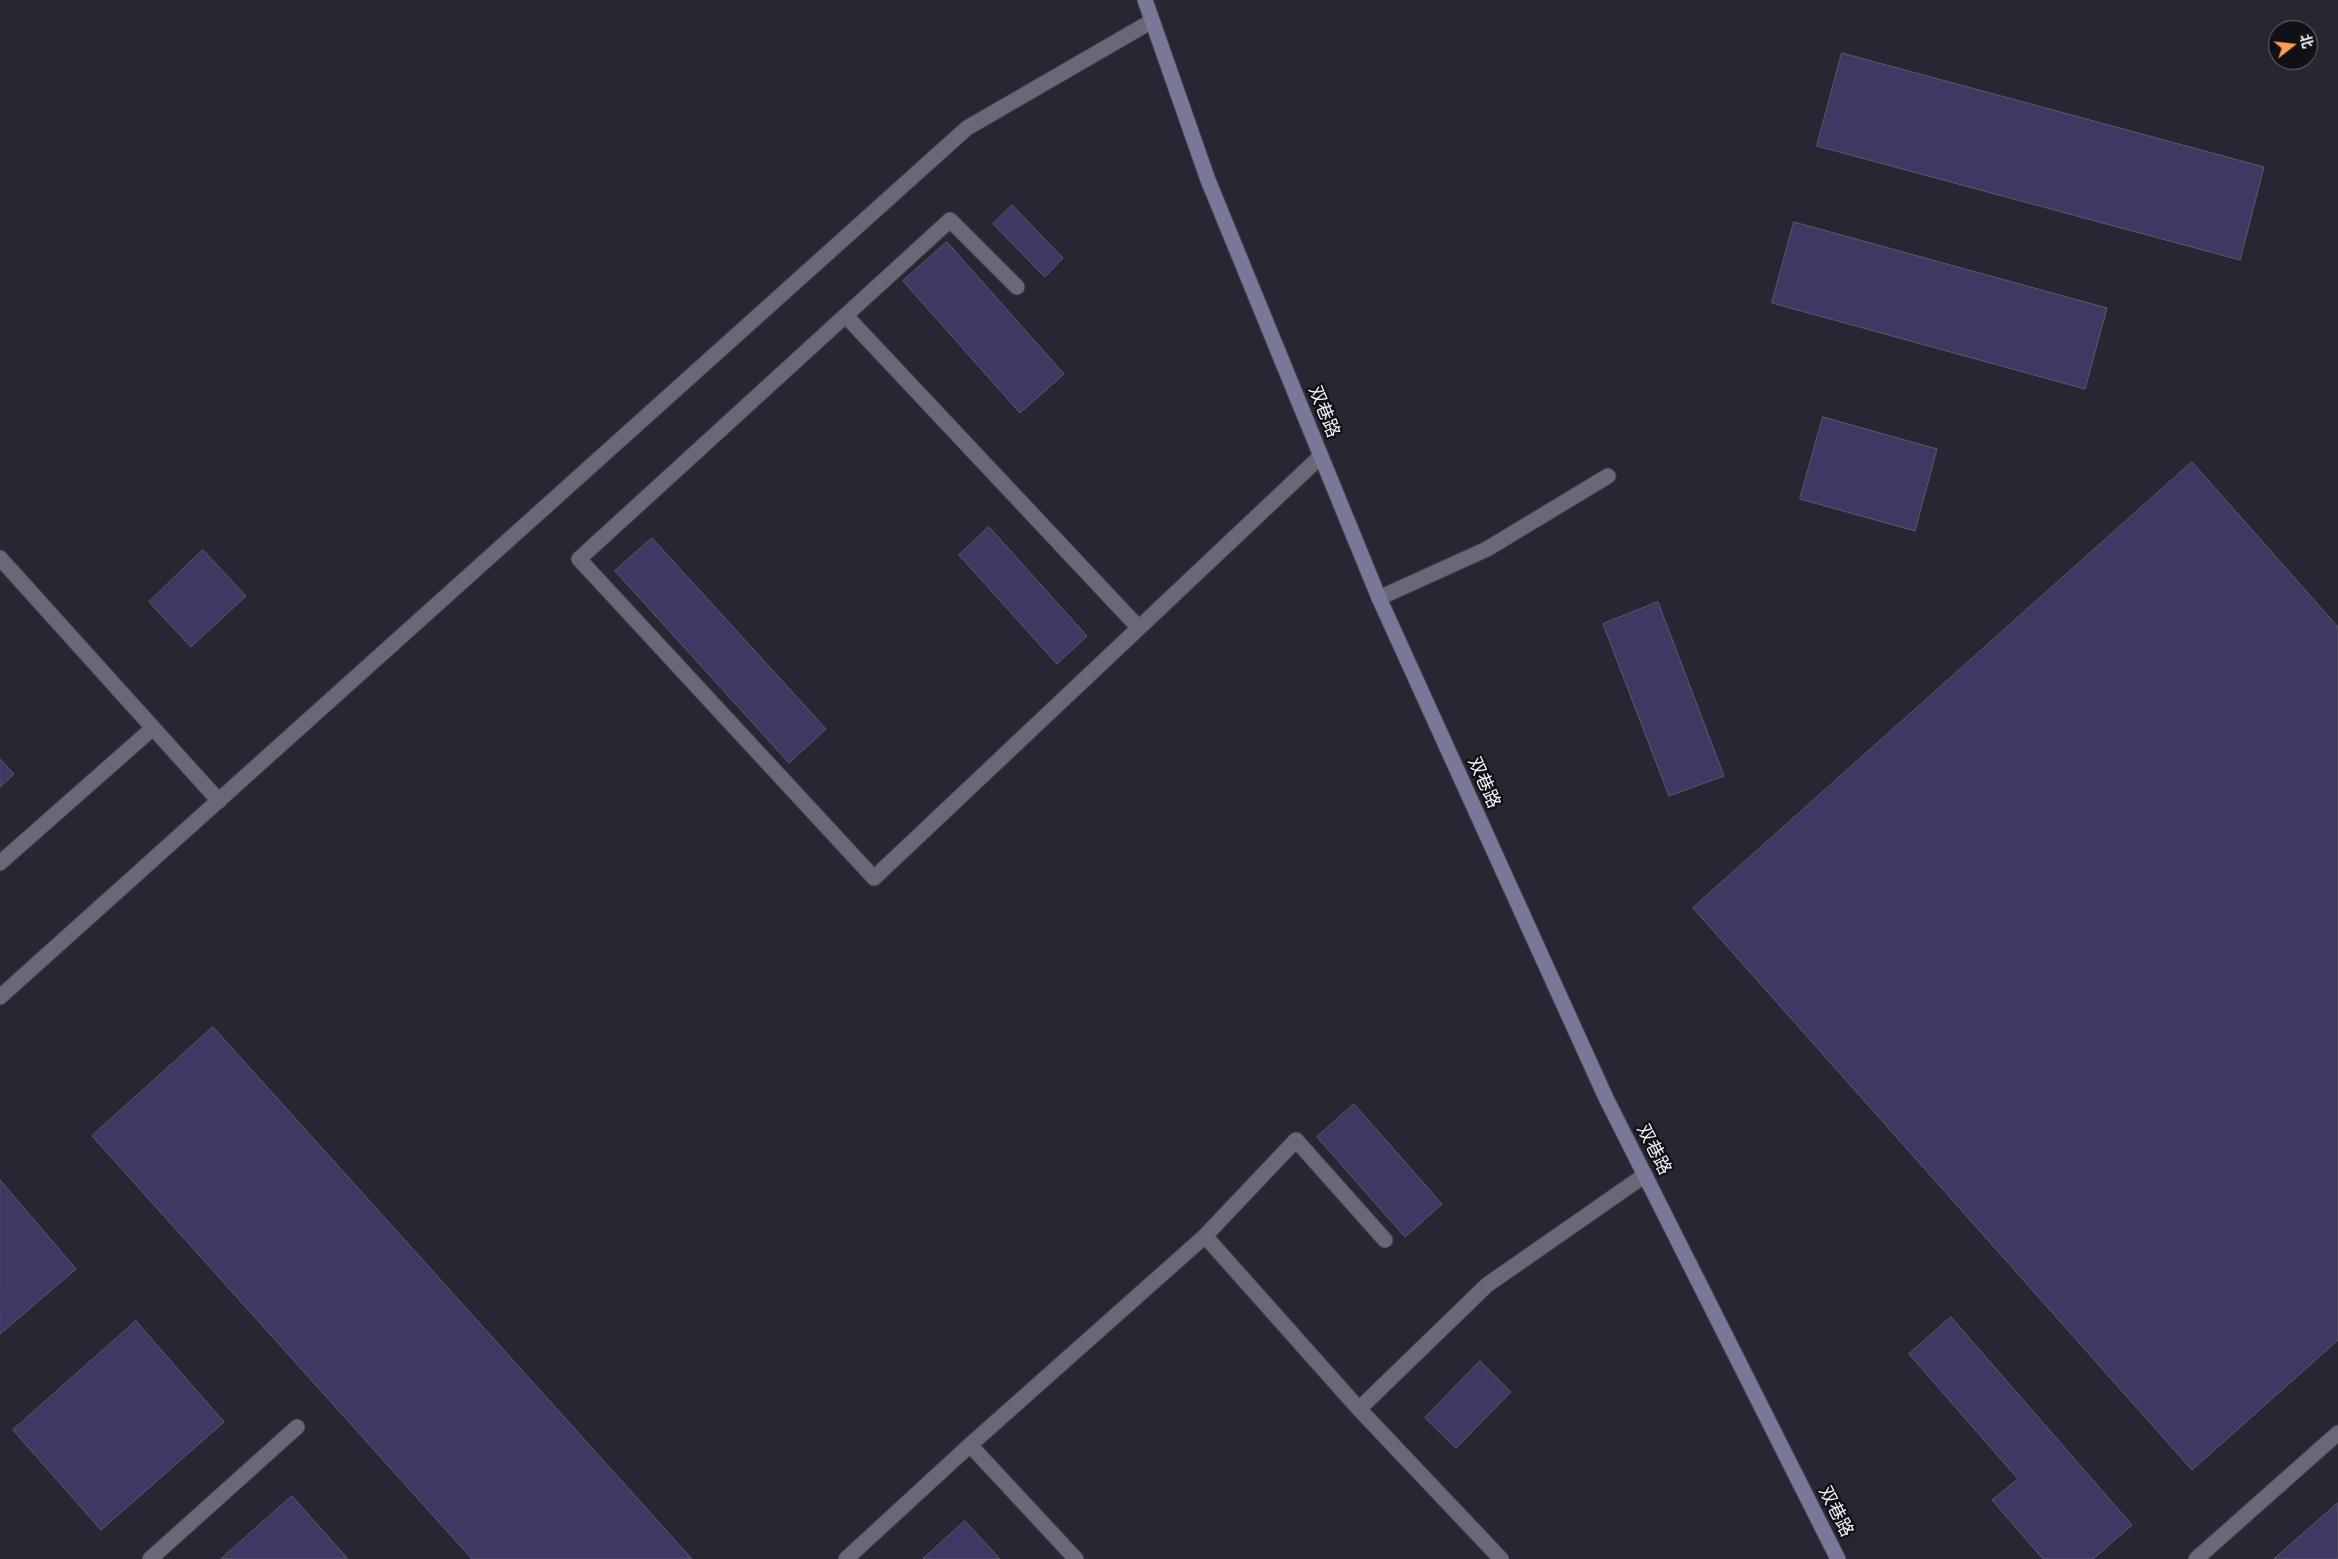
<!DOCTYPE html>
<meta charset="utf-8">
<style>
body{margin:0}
#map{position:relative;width:2338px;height:1559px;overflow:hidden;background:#272633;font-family:Poppins,"Noto Sans SC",sans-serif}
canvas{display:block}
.north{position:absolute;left:2268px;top:20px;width:50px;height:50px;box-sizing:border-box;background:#101015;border:1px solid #6a6a71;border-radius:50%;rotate:74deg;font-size:14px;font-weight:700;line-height:20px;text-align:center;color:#f2f2fa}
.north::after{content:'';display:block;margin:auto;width:18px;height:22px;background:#fd9d55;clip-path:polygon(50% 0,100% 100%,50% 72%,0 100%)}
</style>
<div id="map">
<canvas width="2338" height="1559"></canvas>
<div class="north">北</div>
</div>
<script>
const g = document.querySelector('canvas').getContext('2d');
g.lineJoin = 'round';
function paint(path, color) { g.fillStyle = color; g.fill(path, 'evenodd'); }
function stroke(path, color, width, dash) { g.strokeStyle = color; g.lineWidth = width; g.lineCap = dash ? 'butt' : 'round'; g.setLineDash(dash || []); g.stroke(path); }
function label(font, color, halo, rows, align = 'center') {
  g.font = font + ' Poppins,"Noto Sans SC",sans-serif'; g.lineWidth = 4.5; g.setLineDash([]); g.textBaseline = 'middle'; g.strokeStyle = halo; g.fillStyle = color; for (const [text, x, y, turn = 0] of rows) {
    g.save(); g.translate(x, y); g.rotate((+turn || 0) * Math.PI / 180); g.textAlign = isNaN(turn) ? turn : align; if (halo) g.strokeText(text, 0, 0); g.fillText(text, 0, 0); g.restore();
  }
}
const building = new Path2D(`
 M1842 53 2264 167 2240 260 1817 146Z
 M1012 205 1063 258 1045 277 993 224Z
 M1794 222 2107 308 2085 389 1772 303Z
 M947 242 1064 374 1020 413 903 281Z
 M1823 417 1937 449 1915 531 1800 499Z
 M2192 462 2338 627V1340L2192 1470 1693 908Z
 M989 527 1087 636 1057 664 959 555Z
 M652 538 826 729 789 763 615 571Z
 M203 550 246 596 191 647 149 602Z
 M1658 602 1724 776 1669 796 1603 624Z
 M0 759 14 774 0 787Z
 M213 1027 692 1559H472L92 1136Z
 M1354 1104 1442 1204 1405 1237 1317 1137Z
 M0 1180 76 1269 0 1334Z
 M1951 1317 2132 1525 2093 1559H2043L1992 1500 2018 1479 1909 1354Z
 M136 1321 224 1422 101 1530 13 1430Z
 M1480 1361 1511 1392 1456 1448 1425 1418Z
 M292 1496 348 1559H221Z
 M2338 1503V1559H2274Z
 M965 1521 1000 1559H923Z`);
const service = new Path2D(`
 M1017 287 950 220 579 559 874 878 1321 456
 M846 316 1139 628
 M0 558 219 801
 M1379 598 1487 549 1608 476
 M0 863 153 728
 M1205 1236 1359 1409 1501 1559
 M1359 1409 1487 1285 1645 1175
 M970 1445 1076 1559
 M150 1559 297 1427
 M846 1559 970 1445 1205 1236 1296 1140 1385 1240
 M2196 1559 2338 1433`);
const minor = new Path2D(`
 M0 997 967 128 1152 21`);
const secondary = new Path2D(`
 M1145 0 1208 180 1379 598 1606 1098 1838 1559`);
const streetNames = [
 ["双巷路",1323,412,68],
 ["双巷路",1483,783,66],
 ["双巷路",1653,1150,63],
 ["双巷路",1835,1512,63]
];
paint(building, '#3e3862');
stroke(building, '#5c5b69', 1);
stroke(service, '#42414b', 17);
stroke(minor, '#42414b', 17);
stroke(secondary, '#42414b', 17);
stroke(service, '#696877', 15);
stroke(minor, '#696877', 15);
stroke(secondary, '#7a7898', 15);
label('18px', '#f2f2fa', '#101015', streetNames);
</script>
